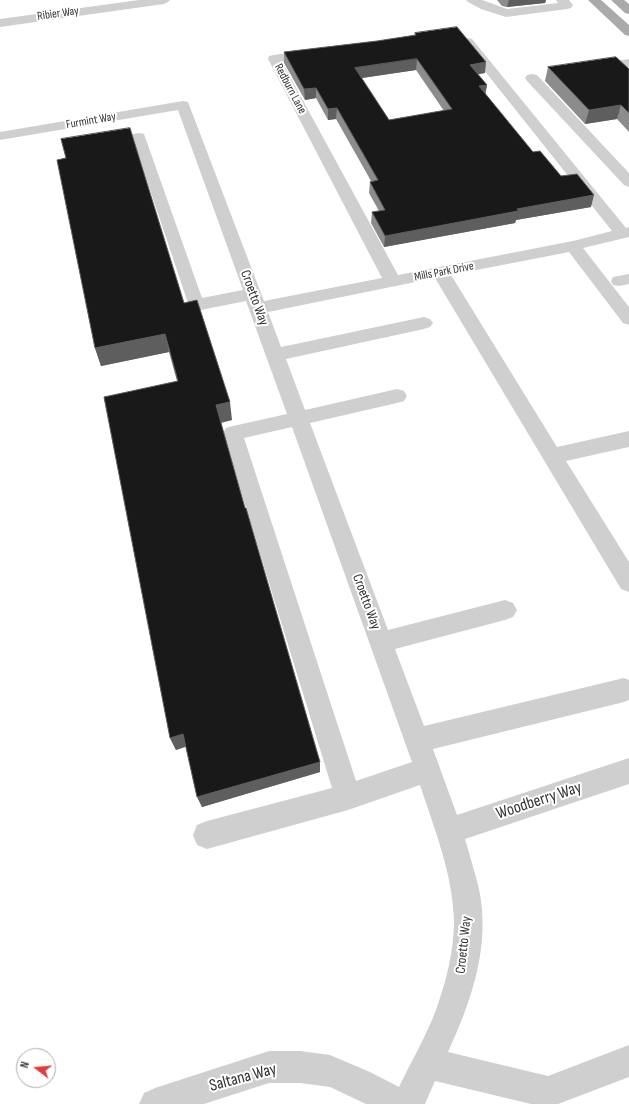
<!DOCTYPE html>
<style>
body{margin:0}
#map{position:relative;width:629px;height:1104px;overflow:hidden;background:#fff;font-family:"Sofia Sans Condensed",sans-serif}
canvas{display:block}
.north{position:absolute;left:16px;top:1048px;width:40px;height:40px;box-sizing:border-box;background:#fff;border:1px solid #adadad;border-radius:50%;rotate:286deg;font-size:11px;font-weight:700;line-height:16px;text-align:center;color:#323232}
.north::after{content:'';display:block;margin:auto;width:14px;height:18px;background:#e43b3a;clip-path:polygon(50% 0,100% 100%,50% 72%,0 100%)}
</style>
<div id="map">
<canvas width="629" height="1104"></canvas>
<div class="north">N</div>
</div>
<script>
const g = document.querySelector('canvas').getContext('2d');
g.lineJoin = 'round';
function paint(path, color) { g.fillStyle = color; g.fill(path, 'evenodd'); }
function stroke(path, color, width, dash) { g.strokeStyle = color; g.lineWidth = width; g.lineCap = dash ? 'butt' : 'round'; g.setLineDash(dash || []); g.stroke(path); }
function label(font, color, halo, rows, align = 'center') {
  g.font = font + ' "Sofia Sans Condensed",sans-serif'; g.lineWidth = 4; g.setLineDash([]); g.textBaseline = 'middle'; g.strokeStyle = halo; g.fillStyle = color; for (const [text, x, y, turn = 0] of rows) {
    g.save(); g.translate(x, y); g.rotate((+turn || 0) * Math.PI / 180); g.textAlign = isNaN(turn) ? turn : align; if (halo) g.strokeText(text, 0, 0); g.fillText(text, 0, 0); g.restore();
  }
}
const minor = new Path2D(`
 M139 0H170L168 2 164 4 0 27V19Z
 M466 0H482L507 9 558 3 556 0H569L573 5 571 8 567 9 506 17 481 9 468 2Z
 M468 38 472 39 626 228 629 227V237L583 248 629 307V325L623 323 569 252 451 275 557 447 629 431V447L566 461 629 562V592L621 589 435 278 268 312 281 347 424 317 430 319 433 323 430 327 424 329 286 359 305 410 397 389 404 391 407 396 404 401 397 403 310 423 388 630 505 600 513 603 517 610 513 617 505 620 395 649 424 726 624 678 629 680V700L624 702 433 749 457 815 629 758V784L465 839C470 856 475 873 479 889 491 946 471 1002 448 1052L548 1076 629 1045V1077L558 1104H531L435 1081 425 1104H366L330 1087 300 1083H269L204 1104H139L144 1093 155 1088 269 1051H300L330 1055 370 1072 399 1087C411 1062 426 1036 436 1010 446 982 454 951 454 921 453 874 434 828 420 785L348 810 207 849 197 845 193 835 197 825 207 821 332 788 223 433 226 428 233 426 287 414 246 301 196 311 190 309 134 142 103 147 98 146 96 143 98 140 103 139 139 133 144 134 202 298 243 290 178 110 0 140V132L183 101 188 102 264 301 382 278 268 59 269 56 274 55 314 49 318 50 320 53 318 56 282 62 398 275 573 241 612 231 464 45 462 42 464 39ZM292 427 412 762 356 781 244 438Z
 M629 59V67L594 72 589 71 587 68 589 65 594 64Z
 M532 74 537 75 629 173V187L624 185 527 81 525 78 527 75Z
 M629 274V284L619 286 613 285 611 281 613 277Z`);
const major = new Path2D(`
 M588 0H601L629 25V36L625 35Z
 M611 0H624L629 4V14L625 13Z`);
const wall = new Path2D(`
 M497 0H546L545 3 507 7 502 6Z
 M415 33 485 73 478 74 487 85 485 94 533 152 561 176 591 207 516 220 515 223 384 247 371 223 372 212 379 211 369 193 370 182 371 181 336 119 328 120 316 98 305 100 284 63V52L377 41 414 36ZM416 70 444 111 389 120 362 78Z
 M548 67 629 69V132L617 119 585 124 545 81Z
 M184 303 232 420 221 423 245 508 320 762V772L202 807 186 746 176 750 170 738 177 381 169 352 101 366 95 348Z`);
const shadedWall = new Path2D(`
 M509 0H546L545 3 507 7Z
 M417 59 416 70 355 79V68Z
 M486 62 485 73 468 76 470 65Z
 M487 85 485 96 479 86Z
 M316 88V98L305 100 304 89Z
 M621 105 617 119 585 124 589 110Z
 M337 108 336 119 328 120V109Z
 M594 195 591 207 516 220 515 223 384 247 385 236 517 209Z
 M165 334 169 352 101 366 95 348Z
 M230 402 232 420 219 423 216 405Z
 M183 734 188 746 176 750 170 738Z
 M320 762V772L202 807 197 797Z`);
const building = new Path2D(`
 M457 27 486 62 470 65 487 85 479 86 533 152 540 151 561 176 577 174 594 195 517 209 518 211 385 236 372 212 385 210 370 182 378 180 337 108 328 109 316 88 304 89 284 52 377 41 416 35 415 33ZM417 59 452 109 389 120 355 68Z
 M616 57 629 69V113L621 105 589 110 548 67Z
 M130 128 184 303 197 300 230 402 216 405 219 416 245 508H246L320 762 197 797 183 734 170 738 104 397 178 381 165 334 95 348 57 160 66 158 61 139Z`);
const farStreetnames = [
 ["Ribier Way",58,14,-8],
 ["Redburn Lane",290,89,62],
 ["Furmint Way",91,121,-10],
 ["Mills Park Drive",444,272,-11]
];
const streetNames = [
 ["Croetto Way",254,298,70],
 ["Croetto Way",366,602,70],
 ["Croetto Way",464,945,-84]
];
const nearStreetnames = [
 ["Woodberry Way",539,801,-18],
 ["Saltana Way",243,1078,-15]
];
paint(minor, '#cfcfcf');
paint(major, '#aaa');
paint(wall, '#8c8c8c');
paint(shadedWall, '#5e5e5e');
paint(building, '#191919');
stroke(building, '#5e5e5e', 1);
label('12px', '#323232', '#fff', farStreetnames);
label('14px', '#323232', '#fff', streetNames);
label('17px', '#323232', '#fff', nearStreetnames);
</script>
